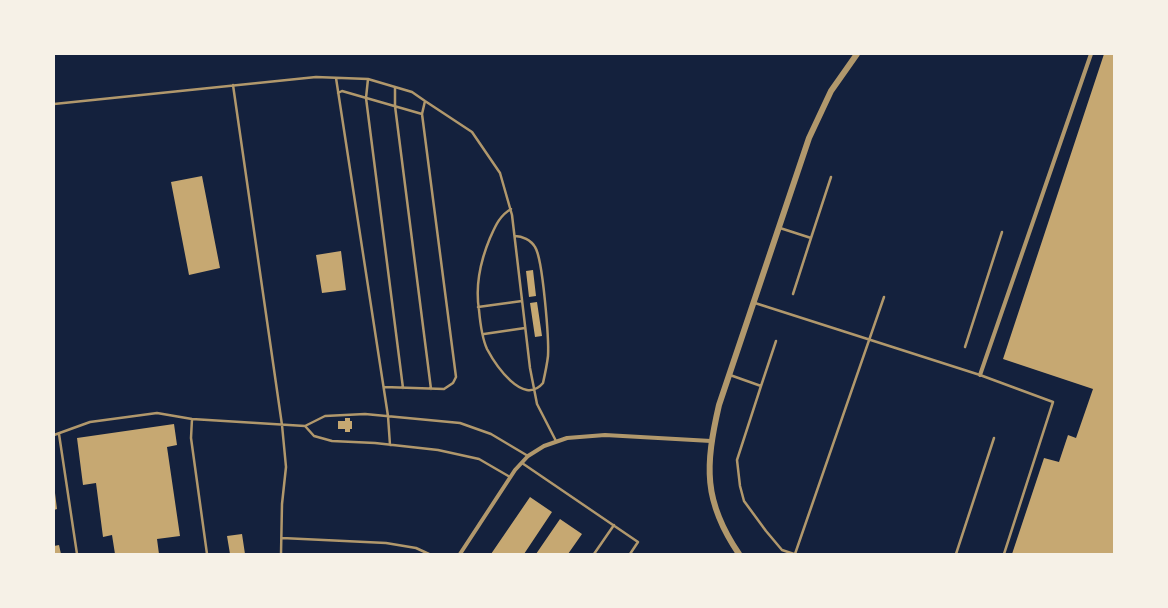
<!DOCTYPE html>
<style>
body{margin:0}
#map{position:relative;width:1168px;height:608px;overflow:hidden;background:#14213d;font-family:"Space Grotesk",sans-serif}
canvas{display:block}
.frame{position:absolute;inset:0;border:55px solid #f6f1e7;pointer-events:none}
</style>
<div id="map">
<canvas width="1168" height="608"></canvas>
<div class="frame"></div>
</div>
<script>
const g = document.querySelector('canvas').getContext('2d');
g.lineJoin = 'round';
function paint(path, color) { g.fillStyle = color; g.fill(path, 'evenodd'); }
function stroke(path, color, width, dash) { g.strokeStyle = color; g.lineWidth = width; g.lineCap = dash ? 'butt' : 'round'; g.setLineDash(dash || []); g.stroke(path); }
const building = new Path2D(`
 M1104 54H1114V554H1012L1044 458 1059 462 1068 435 1076 438 1093 389 1003 359Z
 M202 176 220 268 189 275 171 182Z
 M341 251 346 290 322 293 316 255Z
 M533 270 536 296 529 297 526 271Z
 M537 302 542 336 535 337 530 303Z
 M345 418H350V421H352V429H350V432H345V429H338V421H345Z
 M174 424 177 445 167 447 180 536 157 539 159 554H115L112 535 103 537 96 483 83 485 77 438Z
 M55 493 57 509 54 510V494Z
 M530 497 552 512 524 554H491Z
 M560 519 582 534 568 554H536Z
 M242 534 245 554H230L227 536Z
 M59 545 61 554H54V546Z`);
const service = new Path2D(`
 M336 78 388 416 390 445
 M368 79 366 98 403 388
 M233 85 282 425 286 467 282 504 281 554
 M395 87V106L431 389
 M338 93 342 91 422 114 456 377 453 383 444 389 384 387
 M54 104 316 77 368 79 412 92 425 101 472 132 500 173 512 215 530 368 537 404 556 441
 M422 114 425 101
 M511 209C499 216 495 227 490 238 480 262 475 285 479 310 480 321 482 338 487 349 495 364 523 407 543 383 545 374 547 365 548 356 549 340 543 259 535 247 531 240 522 236 515 236
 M780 228 811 238 793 294
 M811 238 831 177
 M755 303 980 375 1053 402 1004 554
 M478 307 522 301
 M484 334 525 328
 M965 347 1002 232
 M730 375 761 386 737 460 740 486 744 501 766 531 782 550 794 554
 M761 386 776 341
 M192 419 191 438 207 554
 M59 434 77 554
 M54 435 90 422 157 413 192 419 305 426
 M522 463 638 542 630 554
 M510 477 479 459 438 450 375 443 332 441 314 436 305 426 325 416 365 414 460 423 491 434 528 456
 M282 538 386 543 416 548 429 554
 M594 554 614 525
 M795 554 884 297
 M956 554 994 438`);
const minor = new Path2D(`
 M980 375 1091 54
 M460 554 515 470 528 456 544 446 567 438 605 435 711 441`);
const tertiary = new Path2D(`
 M739 554C703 501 705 466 719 405L809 138 831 91 857 54`);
paint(building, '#c6a872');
stroke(service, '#b1986c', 2.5);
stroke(minor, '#b1986c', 4);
stroke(tertiary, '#b1986c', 6);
</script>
